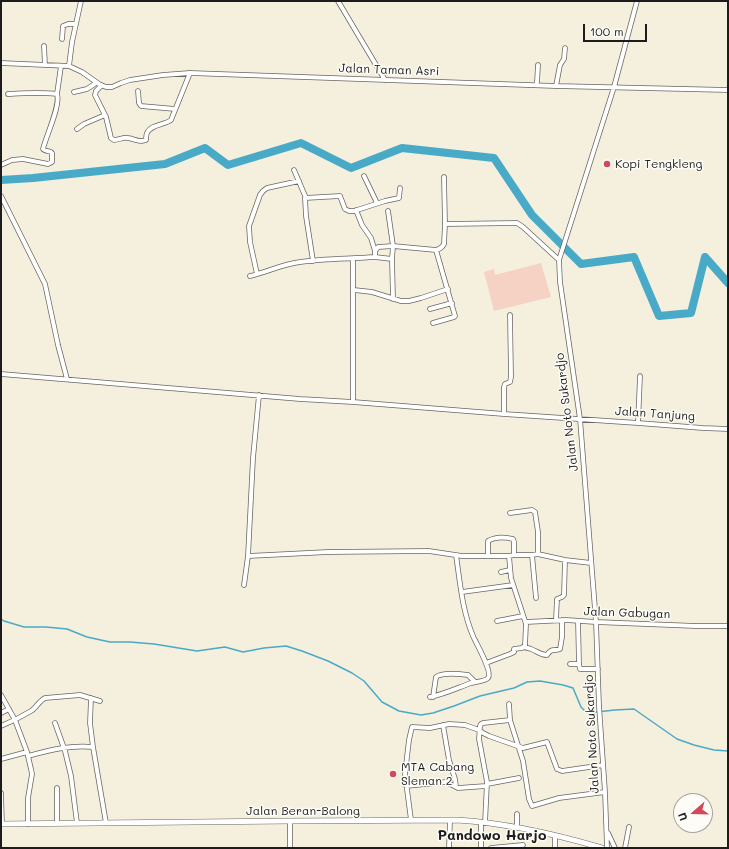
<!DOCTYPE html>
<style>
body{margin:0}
#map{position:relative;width:729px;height:849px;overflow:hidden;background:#f5efdd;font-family:Mali,sans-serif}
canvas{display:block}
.frame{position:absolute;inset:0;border:2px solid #1c1c1c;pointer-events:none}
.north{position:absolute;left:673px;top:793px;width:40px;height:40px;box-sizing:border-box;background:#fdfcf7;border:1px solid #a3a29f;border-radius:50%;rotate:250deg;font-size:11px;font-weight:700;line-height:16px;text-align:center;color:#1c1c1c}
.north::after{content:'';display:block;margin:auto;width:14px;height:18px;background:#d1495b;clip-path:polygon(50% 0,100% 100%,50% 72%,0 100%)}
.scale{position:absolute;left:583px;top:24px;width:64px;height:18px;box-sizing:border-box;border:2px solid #1c1c1c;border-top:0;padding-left:5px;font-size:12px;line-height:14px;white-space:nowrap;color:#1c1c1c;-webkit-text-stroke:3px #fdfcf7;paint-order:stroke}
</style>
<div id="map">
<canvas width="729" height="849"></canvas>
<div class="frame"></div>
<div class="north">U</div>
<div class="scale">100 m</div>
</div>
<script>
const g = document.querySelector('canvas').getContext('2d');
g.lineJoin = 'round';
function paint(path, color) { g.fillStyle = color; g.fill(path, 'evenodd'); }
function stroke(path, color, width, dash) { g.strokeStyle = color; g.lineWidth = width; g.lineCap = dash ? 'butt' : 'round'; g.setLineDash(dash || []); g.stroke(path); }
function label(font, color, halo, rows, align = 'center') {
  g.font = font + ' Mali,sans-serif'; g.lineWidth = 3; g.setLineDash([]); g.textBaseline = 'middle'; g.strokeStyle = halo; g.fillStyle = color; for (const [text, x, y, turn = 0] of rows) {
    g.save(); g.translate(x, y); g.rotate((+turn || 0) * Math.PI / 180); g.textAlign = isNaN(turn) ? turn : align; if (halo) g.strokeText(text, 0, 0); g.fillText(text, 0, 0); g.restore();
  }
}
const built = new Path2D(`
 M541 263 551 297 494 311 484 272 494 269 495 275Z`);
const stream = new Path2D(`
 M1 619 4 621 24 627H46L67 629 87 637 110 642H130L154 644 197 651 225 647 243 652 264 648 286 646 302 651 328 661 352 673 364 681 382 702 399 711 421 715 433 713 454 706 480 696 514 688 527 682 540 681 563 685 573 688 581 707 587 713 615 710 634 709 677 739 694 745 714 750 728 751`);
const river = new Path2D(`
 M1 180 33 178 165 164 205 148 228 165 301 143 351 168 402 148 494 158 532 215 581 264 634 257 659 316 691 313 705 257 728 283`);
const minor = new Path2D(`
 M338 1 385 80
 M62 39 63 26 68 24H76
 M44 46 45 65
 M1 63 69 66 82 72 99 84 106 87H112L121 83 130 80 163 75 190 73 556 86 728 90
 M69 66 72 42 81 1
 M536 85 537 82 538 65
 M101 86 96 91 95 95 106 117 111 138 114 140C118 140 124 137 128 138 135 139 139 143 146 140 146 137 146 135 147 133 151 124 165 125 171 120L190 73
 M556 86 560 65 564 59 565 48
 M138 91 139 103 141 106 175 109
 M74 92 87 89 96 83
 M8 94C25 93 40 92 57 94
 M77 129 84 124 105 115
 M1 165 12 160 23 159 48 164 52 162V153C50 150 45 152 43 149 46 136 61 105 57 94L61 66
 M294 170 306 198
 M364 176 377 203
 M1 196 45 284 58 345 67 379
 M356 210 362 225 371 238 375 251
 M388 211 393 246 436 250C440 249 442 248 444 244L445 224 444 177
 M445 224 517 223 523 227 559 260
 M375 257 392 259
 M313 261 306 216 305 198 340 196 345 209 349 211H354L385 201 399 198 400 188
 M257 274 250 242 249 226 260 195 263 191 267 188 299 181
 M250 276C267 272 283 264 300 262 325 258 350 259 375 257V251L378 247 393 246 392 259 393 299
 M354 290 372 292 401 301H409L421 298 448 289
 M430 309 452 303
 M433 323 454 317 455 316 436 250
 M1 374 300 399 353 402 504 414 638 423 703 428 728 429
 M353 402V259
 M504 414V387L505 384 510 382 511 377 510 315
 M638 423 640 376
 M510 513 532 510 535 512 538 532V554
 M532 555 536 598
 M248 556 328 552 429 551 462 556H509L514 555H532L538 554 565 560 591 563
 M488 556V541C495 537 505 537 513 539L514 542V555
 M501 572 510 570
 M244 585 248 556 253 458 259 395
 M462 592 513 585
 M556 620 557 599 562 597 564 595 565 560
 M497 621 523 616
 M526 622 566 620 596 622 696 626H728
 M524 647C526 648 529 648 531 649 537 651 540 655 547 655 552 647 554 652 560 649L562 637V620
 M486 663 510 654 514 652V649L522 648 525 645 526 624 511 578 509 556
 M570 664H579L578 621
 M579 664 580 669H598
 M1 695 15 720 27 752 31 769 32 774 28 798V824
 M430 697C445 694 457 688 471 683 475 682 486 681 488 678 493 672 476 643 473 636 462 610 460 582 456 555
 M433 697 436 677C442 672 460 674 468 675L475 682
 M91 698 90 723 93 747
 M509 704 510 720 523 761 529 799 532 806 559 798 605 792
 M1 713 9 709
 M55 723 65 751 71 776 77 823
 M443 725 449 760 455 779 456 787
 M1 726C11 722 21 717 31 711 36 708 39 701 45 698L80 695 100 701
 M28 756C51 750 69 745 93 747L106 823
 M1 759 27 752
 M487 784 519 778
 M406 786 446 782 458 788 486 786
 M1 793 2 824
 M411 820 405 774 409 740 411 731 412 727 430 728 449 724 465 725 479 730 483 733 489 736 523 748 547 742 557 769 562 771 603 765
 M290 821V848
 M57 823V788
 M485 823 487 782 479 739 480 726 481 724 483 723 510 720
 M517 827V814
 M608 833 615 848
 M449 848 450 820
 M481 848V822
 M491 848 523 845
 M555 848V836
 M607 848 605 792 599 706 596 622 580 419 560 282 559 260 614 87 637 1
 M625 848 629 827`);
const major = new Path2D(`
 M1 824 290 821 457 820C506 823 555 834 602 848`);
const markers = [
 [607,164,4,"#d1495b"],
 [393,774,4,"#d1495b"]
];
const streetNames = [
 ["Jalan Taman Asri",389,70,2],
 ["Jalan Noto Sukardjo",567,412,-97],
 ["Jalan Tanjung",655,414,4],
 ["Jalan Gabugan",627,613,2],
 ["Jalan Noto Sukardjo",592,734,-93],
 ["Jalan Beran-Balong",303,811]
];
const poiNames = [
 ["Kopi Tengkleng",615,164],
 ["MTA Cabang",401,767],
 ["Sleman 2",401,781]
];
const quarterNames = [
 ["Pandowo Harjo",492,836]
];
paint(built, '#f6d2c4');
stroke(stream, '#49aac8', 1.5);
stroke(river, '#49aac8', 8);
stroke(minor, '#686660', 5.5);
stroke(major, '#686660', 6);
stroke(minor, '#fff', 4);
stroke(major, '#fff', 5);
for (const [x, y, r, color] of markers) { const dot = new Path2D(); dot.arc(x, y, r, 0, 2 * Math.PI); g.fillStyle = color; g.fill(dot); stroke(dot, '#fdfcf7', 1.5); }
label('12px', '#1c1c1c', '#fdfcf7', streetNames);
label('12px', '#1c1c1c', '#fdfcf7', poiNames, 'left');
label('bold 14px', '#1c1c1c', '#fdfcf7', quarterNames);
</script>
